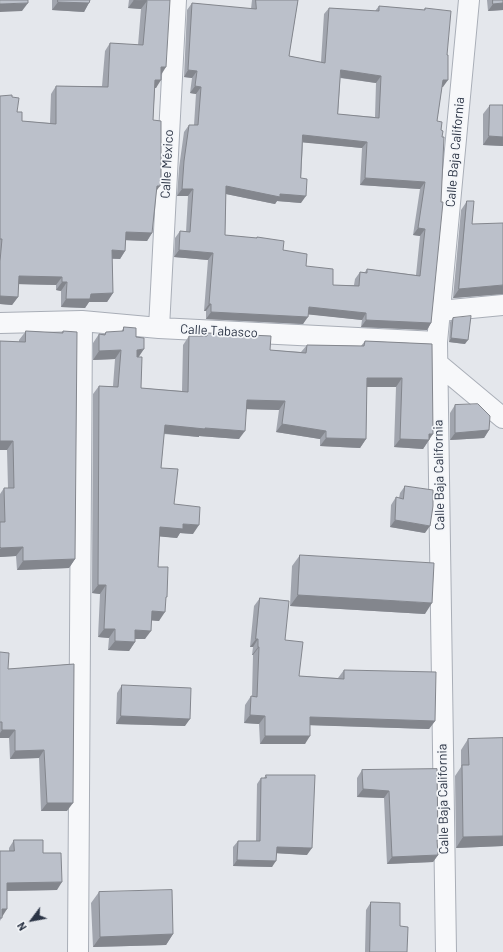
<!DOCTYPE html>
<meta charset="utf-8">
<style>
body{margin:0}
#map{position:relative;width:503px;height:952px;overflow:hidden;background:#e4e7ec;font-family:Barlow,sans-serif}
canvas{display:block}
.north{position:absolute;left:12px;top:900px;width:40px;height:40px;-webkit-text-stroke:3px #f4f6f9;paint-order:stroke;rotate:238deg;font-size:11px;font-weight:700;line-height:16px;text-align:center;color:#2b3445}
.north::after{content:'';display:block;margin:auto;width:14px;height:18px;background:#2b3445;clip-path:polygon(50% 0,100% 100%,50% 72%,0 100%)}
</style>
<div id="map">
<canvas width="503" height="952"></canvas>
<div class="north">N</div>
</div>
<script>
const g = document.querySelector('canvas').getContext('2d');
g.lineJoin = 'round';
function stroke(path, color, width, dash) { g.strokeStyle = color; g.lineWidth = width; g.lineCap = dash ? 'butt' : 'round'; g.setLineDash(dash || []); g.stroke(path); }
function paint(path, color) { g.fillStyle = color; g.fill(path, 'evenodd'); }
function label(font, color, halo, rows, align = 'center') {
  g.font = font + ' Barlow,sans-serif'; g.lineWidth = 3.5; g.setLineDash([]); g.textBaseline = 'middle'; g.strokeStyle = halo; g.fillStyle = color; for (const [text, x, y, turn = 0] of rows) {
    g.save(); g.translate(x, y); g.rotate((+turn || 0) * Math.PI / 180); g.textAlign = isNaN(turn) ? turn : align; if (halo) g.strokeText(text, 0, 0); g.fillText(text, 0, 0); g.restore();
  }
}
const street = new Path2D(`
 M440 311 503 305
 M0 323 82 321 159 328 437 342
 M159 328 176 0
 M437 363 503 418
 M78 952 82 321
 M446 952 437 342 469 0`);
const wall = new Path2D(`
 M52 0H90L84 12 52 10Z
 M129 0H170L161 74 156 88H155L153 120 156 192 152 233 147 241 126 240 125 251 120 259H112L113 293 107 302H89L85 308 61 307V291L56 290V285L19 284 18 297 12 305 0 304V96L12 97 17 112 22 121 50 123 51 94 56 86H102L105 51 110 43 138 45 141 9 128 8Z
 M252 0H298L289 56 321 62 324 14 329 8 375 11 379 6 424 10 425 8 443 87H442L437 121 441 130 431 323 427 330 361 327 362 320 308 314 303 324 206 319V311H204L208 260 174 257 175 238 180 231 186 232 188 196H177L179 168 184 132 189 125H194L196 94 190 93 192 78 184 77 187 10 192 3 251 9ZM340 78 376 83 375 117 338 114ZM303 142 362 148 360 185 420 189 413 235 420 236 416 275 367 269 365 272H360L355 279 354 285H333L283 250 257 237 256 238 225 235 226 194 275 204 277 201 301 203V178Z
 M487 0H503V10L488 11Z
 M490 105H503V146L483 145V114Z
 M467 201 472 224 502 294 453 298 461 210Z
 M453 318 465 344 449 342 450 322Z
 M124 327 136 337 141 388 182 391 183 345 189 336H206L208 333 270 350 301 352 307 345 361 346 365 341 432 344 429 440 423 449 394 447 396 387H367L366 439 360 448 320 446V439L276 432 279 410 247 409 239 439 199 436V437L164 434 161 468 174 504 193 534 180 533 177 538 159 536 158 567 166 599 159 621 151 620 145 639H135V642L129 651 108 650 109 638 98 637 100 594 92 593 93 394 99 386H113L115 359 93 360V343L99 334H104L106 332H121Z
 M26 331 61 333 63 331 75 559 69 568 17 570 16 556 0 557V494L4 488H8L7 450H0V341L19 342V340Z
 M455 405 489 430 484 438 450 440V413Z
 M405 486 425 533 390 527 391 505 396 497 399 498 400 493Z
 M300 555 425 614 290 606 292 566Z
 M260 598 285 640 299 676 338 678 344 670 435 721 429 729 310 725 305 744H260L259 724 244 723 245 705 251 696H252L253 655H252L253 647H250L254 606Z
 M0 652 8 669 74 664 67 811H41L39 758 10 759 9 738H0Z
 M122 685 185 726 116 724 117 693Z
 M503 738V846L456 848 455 776 461 767V750L468 739Z
 M437 769 438 840 437 842 438 855 433 862 387 864 384 798 357 797V778L362 770Z
 M266 775 307 855 277 853 272 867 233 866V847L238 841H256L257 784 261 778H264Z
 M14 840 43 853 57 890 7 891 2 917 0 921V851H9V848Z
 M99 892 173 934 166 945 93 947 91 903Z
 M371 902 400 926 407 952H365L366 910Z`);
const shadedWall = new Path2D(`
 M134 0 147 1 141 9 128 8Z
 M58 2 89 3 84 12 52 10Z
 M28 3 22 11 0 12V4Z
 M503 3V10L488 11 493 4Z
 M161 67H166L161 75Z
 M188 70 197 71 192 78 184 77Z
 M341 70 381 76 376 83 336 77Z
 M155 80H161L156 88H149Z
 M443 80H448L443 87H438Z
 M195 86 201 87 196 94 190 93Z
 M303 135 367 142 362 148 298 142Z
 M489 136 503 137V146L483 145Z
 M365 178 425 182 420 189 360 185Z
 M157 186H160L154 194Z
 M226 186 306 196 301 203 277 201 275 204 221 193Z
 M182 189H193L188 196H177Z
 M418 228 425 229 420 236 413 235Z
 M126 232 152 233 147 241 121 240Z
 M112 250 125 251 120 259 107 258Z
 M179 250 213 253 208 260 174 257Z
 M19 276 62 277 56 285 14 284Z
 M62 282H67L61 291 56 290Z
 M503 285V294L453 298 459 289Z
 M113 293 107 302H89L85 308 61 307 66 299 91 294Z
 M0 296 18 297 12 305 0 304Z
 M209 304H211L206 311H204Z
 M309 307 366 313 362 320 304 314Z
 M211 312 308 317 303 324 206 319Z
 M366 320 431 323 427 330 361 327Z
 M451 338 468 340 465 344 449 342Z
 M144 349 138 358H131L137 350Z
 M121 350 115 359 93 360 99 351Z
 M367 378H402L396 387H361Z
 M247 400 285 401 279 410 241 409Z
 M282 424 326 431 320 439 276 432Z
 M165 425 245 431 239 439 199 436V437L159 433Z
 M489 430 484 438 450 440 455 433Z
 M429 434H433L423 449 394 447 400 439Z
 M326 438 366 439 360 448 320 446Z
 M0 441H13L7 450H0Z
 M395 520 430 526 425 533 390 527Z
 M183 524 199 525 193 534 180 533 177 538 154 536 160 527Z
 M23 547 16 556 0 557V549L1 548Z
 M75 559 69 568 17 570 23 561Z
 M98 585H106L100 594 92 593Z
 M298 595 432 603 425 614 290 606Z
 M152 611 165 612 159 621 146 620Z
 M104 629H115L109 638 98 637Z
 M135 630 151 631 145 639H129Z
 M256 639H258L253 647H250Z
 M115 641 135 642 129 651 108 650Z
 M258 647H259L253 655H252Z
 M250 715 265 716 259 724 244 723Z
 M121 716 190 719 185 726 116 724Z
 M310 717 435 721 429 729 304 725Z
 M2 730H15L9 738H0V733Z
 M265 736H310L305 744H260Z
 M44 750 39 758 10 759 15 751Z
 M363 789 389 791 384 798 357 797Z
 M47 803H73L67 811H41Z
 M503 836V846L456 848 463 837Z
 M277 847 312 848 307 855 272 853Z
 M438 855 433 862 387 864 392 857Z
 M237 860 276 861 272 867 233 866Z
 M62 882 57 890 2 891 7 883Z
 M2 909H7L2 917Z
 M173 934 166 945 93 947 100 937Z`);
const building = new Path2D(`
 M0 0H28V3L0 4Z
 M58 0H90L89 3 58 2Z
 M134 0H170L166 67H161V80H155L153 120 161 121V179L160 186H157L152 233 126 232 125 251 112 250 113 293 91 294 90 299H66L67 282H62V277L19 276 18 297 0 296V261L2 239H0V96L12 95V97L19 98 17 112H22V121L56 124V86L108 87 110 43 143 45 147 1Z
 M256 0H298L289 56 325 63 329 8 379 11V6L425 10V8L451 11 447 55H448V80H443L437 121 442 122 441 130 443 131 442 137H444L441 202H443L431 323 366 320V313L309 307 308 317 211 312V304H209L213 253 179 250 180 231 190 232 193 189H182L184 161 189 125H198L201 87 195 86 197 71 188 70 192 3 256 9ZM341 70 381 76 379 118 338 114ZM303 135 367 142 365 178 425 182 418 228 425 229 420 276 367 269V273L360 272 359 286 333 285V269L306 266 307 254 283 250 284 241 257 237V238L225 235 226 186 280 197V194L306 196 307 179 301 178Z
 M493 0H503V3L493 4Z
 M490 105H503V137L489 136Z
 M467 201H474L472 224 503 223V285L459 289Z
 M471 316 468 340 451 338 453 318Z
 M124 327 136 328V337L144 338V349L137 350V357H142L141 388 188 392 189 336H207L208 333 271 336 270 350 306 353 307 345 364 346 365 341 432 344 433 434H429V440L400 439 402 378H367L366 439 326 438V431L282 424 285 401 247 400 245 431 205 428V429L165 425 161 468 178 469 174 504 200 507 199 525 183 524V529L160 527 158 567H168L167 597H166L165 612 152 611 151 631 135 630V642L115 641V629H104L106 585H98L99 386 118 387 121 350 99 351V334L105 335 106 332 123 331Z
 M26 331 63 333V331L77 332 75 559 23 561V547L1 548 0 547V522H5L4 488H14L13 441H0V341L25 342Z
 M478 404 490 416 489 430 455 433V405Z
 M405 486 433 490V506L430 526 395 520 396 497 403 499Z
 M300 555 434 563 432 603 298 595Z
 M260 598 289 601 285 640 303 642 299 676 344 679V670L436 672 435 721 310 717V736H265V716L250 715 251 696 257 697 259 647H258V639H256Z
 M0 652 9 653 8 669 74 664 73 803H47L44 750 15 751V730H2V722H0Z
 M122 685 191 688 190 719 121 716Z
 M503 738V836L463 837 462 765H469L468 739Z
 M437 769 438 840H437L438 855 392 857 389 791 363 789 362 770Z
 M266 775H315L312 848 277 847 276 861 237 860 238 841H260L261 778H266Z
 M14 840H43V853H61L62 882 7 883V909H2V918H0V851H14Z
 M172 890 173 934 100 937 99 892Z
 M371 902 400 903V926L408 927 407 952H370Z`);
const streetNames = [
 ["Calle Baja California",455,152,-85],
 ["Calle México",167,164,-87],
 ["Calle Tabasco",219,331,3],
 ["Calle Baja California",439,475,-91],
 ["Calle Baja California",443,799,-91]
];
stroke(street, '#a9aeb7', 22);
stroke(street, '#f7f8fa', 20);
paint(wall, '#a1a5ae');
paint(shadedWall, '#83868d');
paint(building, '#bbc0ca');
stroke(building, '#83868d', 1);
label('13px', '#2b3445', '#f4f6f9', streetNames);
</script>
